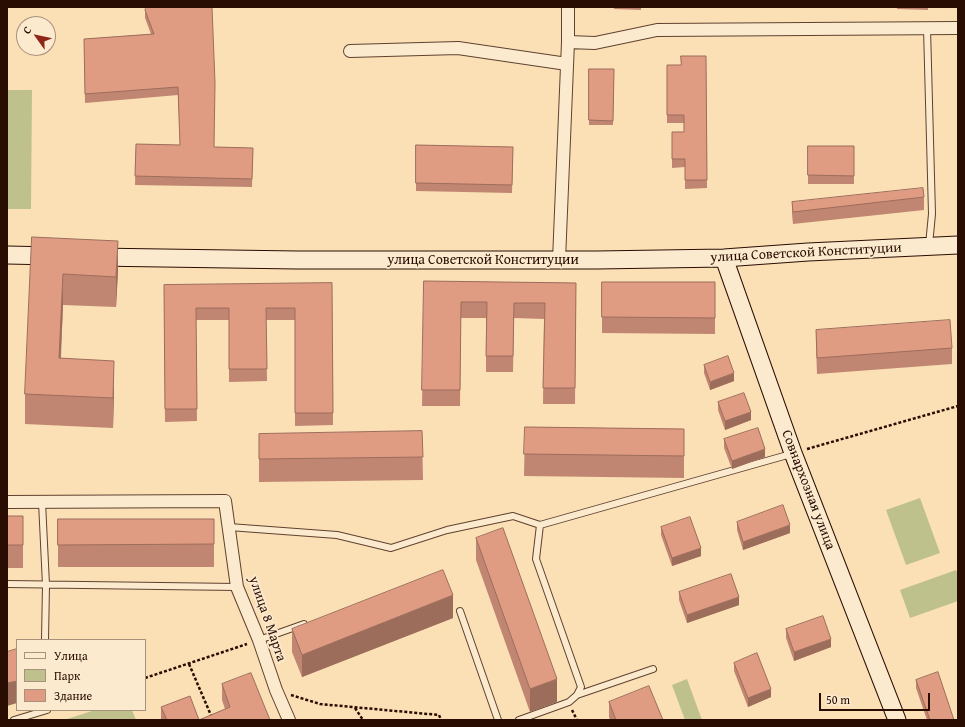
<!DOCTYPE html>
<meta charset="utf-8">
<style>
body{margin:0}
#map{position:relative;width:965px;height:727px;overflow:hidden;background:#fbdfb5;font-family:"Gentium Book Plus",serif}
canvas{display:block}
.frame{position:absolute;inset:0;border:8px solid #290d02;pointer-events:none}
.legend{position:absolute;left:16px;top:639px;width:130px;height:72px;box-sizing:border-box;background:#fceacf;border:1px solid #a8927d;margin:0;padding:5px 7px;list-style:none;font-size:12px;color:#290d02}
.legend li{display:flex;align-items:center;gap:8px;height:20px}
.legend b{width:20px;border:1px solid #a8927d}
.north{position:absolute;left:16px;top:16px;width:40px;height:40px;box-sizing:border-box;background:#fceacf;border:1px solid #a8927d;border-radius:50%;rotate:303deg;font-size:11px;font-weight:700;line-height:16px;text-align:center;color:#290d02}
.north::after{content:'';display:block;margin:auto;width:14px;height:18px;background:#8f2418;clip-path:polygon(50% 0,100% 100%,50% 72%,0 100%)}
.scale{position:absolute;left:819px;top:693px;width:111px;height:18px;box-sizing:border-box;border:2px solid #290d02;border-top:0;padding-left:5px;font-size:12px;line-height:14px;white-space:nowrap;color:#290d02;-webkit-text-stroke:3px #fceacf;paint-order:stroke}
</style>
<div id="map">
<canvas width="965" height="727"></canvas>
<div class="frame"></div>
<ul class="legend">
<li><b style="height:5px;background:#fceacf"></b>Улица</li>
<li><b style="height:11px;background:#bfc18d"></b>Парк</li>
<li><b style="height:11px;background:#e09c83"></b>Здание</li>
</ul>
<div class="north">С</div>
<div class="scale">50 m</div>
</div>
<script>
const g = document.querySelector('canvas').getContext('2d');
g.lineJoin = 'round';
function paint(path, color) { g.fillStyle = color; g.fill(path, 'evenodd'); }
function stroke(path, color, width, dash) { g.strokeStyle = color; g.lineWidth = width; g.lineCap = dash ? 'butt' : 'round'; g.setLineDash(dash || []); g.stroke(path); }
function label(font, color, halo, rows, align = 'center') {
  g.font = font + ' "Gentium Book Plus",serif'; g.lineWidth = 3.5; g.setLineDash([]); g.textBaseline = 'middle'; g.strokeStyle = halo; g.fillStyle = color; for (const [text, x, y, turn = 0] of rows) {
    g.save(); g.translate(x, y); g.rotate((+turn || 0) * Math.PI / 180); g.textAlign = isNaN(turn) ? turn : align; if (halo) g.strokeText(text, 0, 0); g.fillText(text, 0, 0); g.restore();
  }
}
const green = new Path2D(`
 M7 90H32L31 209H7Z
 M920 498 940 553 906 565 886 510Z
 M956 570 958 575V601L910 618 900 590Z
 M687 679 702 720H685L672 685Z
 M95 710H132L136 720H64Z`);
const path = new Path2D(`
 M807 449 958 406
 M189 664 213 720
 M145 678 247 644
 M291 695 320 704 439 715 441 720
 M355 708 363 720
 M572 710 577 720`);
const lane = new Path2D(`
 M927 28 932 214 929 245
 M42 502 46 585 45 640
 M229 527 337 535 391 548 447 530 513 516 540 525 791 454
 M7 584 237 587
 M460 611 498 720
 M259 640 304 624
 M577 695 653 669
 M14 720 47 710
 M519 720 569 702 577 695 581 687 536 559 540 525`);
const street = new Path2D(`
 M568 42 595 43 657 30 958 28
 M350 51 458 48 567 64
 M559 260 568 42V7
 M7 502 225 501 237 587 259 640 276 690 289 720`);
const secondary = new Path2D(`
 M7 255 54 256
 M95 257 297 260H597L724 258 808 252 958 245
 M724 258 793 453 897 720`);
const wall = new Path2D(`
 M493 7H519V8Z
 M614 7H641V10L614 9Z
 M897 7H928V10L897 9Z
 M145 10 214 147 253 148 252 187 135 185 136 144 180 145 178 95 85 103 84 39 151 34 145 18Z
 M706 56 707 188 685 189V167L672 168V132H684V123H667V65H681Z
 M589 69H614L613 125H589Z
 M416 145 513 147 512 193 416 191Z
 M808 146H854V184H808Z
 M924 197V210L793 224 792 214V202Z
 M32 237 118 271 116 307 63 305 61 358 114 391 113 428 25 424V394Z
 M424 281 576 283 575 404H543L544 319 514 318 513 372H486V318H461L460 406H422Z
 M602 282H715V334L602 333Z
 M332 283 333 425 295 426V320H266L267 381 229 382V320H196L197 421 165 422 164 285Z
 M816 330 952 348V364L817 374 816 346Z
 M704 365 734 381 710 390 704 373Z
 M718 402 751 420 725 430 718 410Z
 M525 427 684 429V478L524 476Z
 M422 431 423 480 259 482V434Z
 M724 439 765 457 732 469 724 448Z
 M7 516 23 545V568H7Z
 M58 519H214V567H58Z
 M737 522 790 533 743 550 737 530Z
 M661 527 701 556 672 566 661 535Z
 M476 538 557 702 530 712 476 560Z
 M679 592 739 605 687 623 679 600Z
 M453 618 302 677 292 652V629Z
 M786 629 831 647 794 661 786 638Z
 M734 663 771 697 748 707 734 671Z
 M916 680 954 720H927L916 688Z
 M222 684 270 720H161V707L199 720 225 709 222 700Z
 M609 702 663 720H610L609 717Z`);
const shadedWall = new Path2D(`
 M118 241V271L116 307V277Z
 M63 274V305L59 389V358Z
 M114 361V391L113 428V398Z
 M734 373V381L710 390V382Z
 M751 412V420L725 430V421Z
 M765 449V457L732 469V461Z
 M790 525V533L743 550V542Z
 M701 548V556L672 566V558Z
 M453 595V618L302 677V655Z
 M739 597V605L687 623V615Z
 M831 639V647L794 661V652Z
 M557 679V702L530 712V689Z
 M17 681V703L7 706V683Z
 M771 689V697L748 707V698Z`);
const building = new Path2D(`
 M147 7H212L215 83 214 147 253 148 252 179 135 176 136 144 180 145 178 87 85 94 84 39 154 34 145 10Z
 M681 56H706L707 180H685V159H672V132H684V115H667V65H681Z
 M589 69H614L613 121 589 120Z
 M416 145 513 147 512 185 416 183Z
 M808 146H854V176L808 175Z
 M923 188 924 197 793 212 792 202Z
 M32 237 118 241 116 277 63 274 59 358 114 361 113 398 25 394Z
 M424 281 576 283 575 388H543L545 303H514L513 356H486L487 302H461L460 390H422Z
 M602 282H715V318L602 317Z
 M332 283 333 413H295V308H266L267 369H229V308H196L197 409H165L164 285Z
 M950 320 952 348 817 358 816 330Z
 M728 356 734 373 710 382 704 365Z
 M744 393 751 412 725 421 718 402Z
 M525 427 684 429V456L524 454Z
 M758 428 765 449 732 461 724 439Z
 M422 431 423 457 259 459V434Z
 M783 505 790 525 743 542 737 522Z
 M7 516H23V545H7Z
 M690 517 701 548 672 558 661 527Z
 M58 519H214V544L58 545Z
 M503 528 557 679 530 689 476 538Z
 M443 570 453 595 302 655 292 629Z
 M731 574 739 597 687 615 679 592Z
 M823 616 831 639 794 652 786 629Z
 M17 649V681L7 683V652Z
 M757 653 771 689 748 698 734 663Z
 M938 672 954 720H930L916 680Z
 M251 673 270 720H167L161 707 190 696 199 720 230 707 222 684Z
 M649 686 663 720H616L609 702Z`);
const streetNames = [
 ["улица Советской Конституции",806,253,-3],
 ["улица Советской Конституции",483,260],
 ["Совнархозная улица",808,490,69],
 ["улица 8 Марта",267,619,71]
];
paint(green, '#bfc18d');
stroke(lane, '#5e422f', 8);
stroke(street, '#5e422f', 14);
stroke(secondary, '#290d02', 19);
stroke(path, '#290d02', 2.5, [3, 2]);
stroke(lane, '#fceacf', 6);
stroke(street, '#fceacf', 12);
stroke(secondary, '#fceacf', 17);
paint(wall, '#c18671');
paint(shadedWall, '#9d6d5c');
paint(building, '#e09c83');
stroke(building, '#9d6d5c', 1);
label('14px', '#290d02', '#fceacf', streetNames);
</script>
